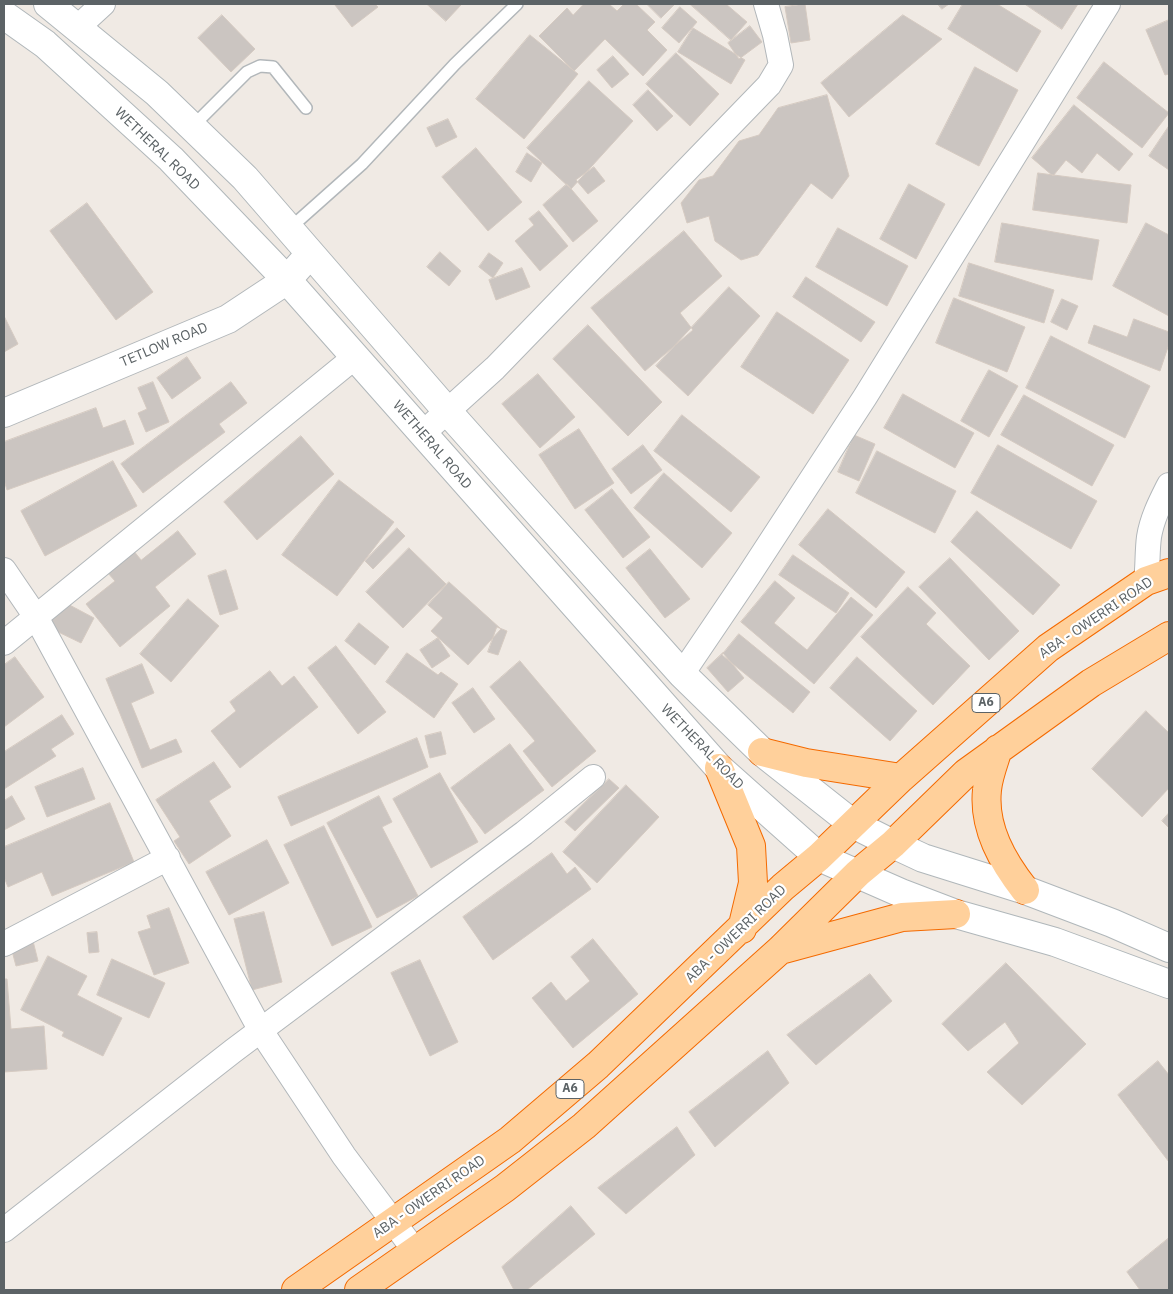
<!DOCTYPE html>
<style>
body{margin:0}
#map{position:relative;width:1173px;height:1294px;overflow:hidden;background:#f0eae4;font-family:"IBM Plex Sans",sans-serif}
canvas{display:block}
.frame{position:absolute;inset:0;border:5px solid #5c6366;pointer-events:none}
</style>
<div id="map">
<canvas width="1173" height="1294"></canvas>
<div class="frame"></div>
</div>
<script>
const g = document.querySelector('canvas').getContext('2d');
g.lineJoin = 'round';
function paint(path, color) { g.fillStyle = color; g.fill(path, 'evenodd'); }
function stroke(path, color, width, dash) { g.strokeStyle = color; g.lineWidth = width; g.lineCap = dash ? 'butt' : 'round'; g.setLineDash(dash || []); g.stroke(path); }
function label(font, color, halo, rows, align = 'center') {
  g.font = font + ' "IBM Plex Sans",sans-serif'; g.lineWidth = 4.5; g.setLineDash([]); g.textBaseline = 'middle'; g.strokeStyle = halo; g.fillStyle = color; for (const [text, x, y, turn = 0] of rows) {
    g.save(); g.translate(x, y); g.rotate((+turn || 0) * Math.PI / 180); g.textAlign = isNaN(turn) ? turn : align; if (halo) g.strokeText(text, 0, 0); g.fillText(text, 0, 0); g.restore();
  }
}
const building = new Path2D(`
 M336 4H375L378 7 352 27 335 5Z
 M427 4H460L461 5 446 21Z
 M584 4H609L617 11 624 4H636L655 22 647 30 667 50 643 76 605 39 574 71 539 36 567 8 573 15Z
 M647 4H675L661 18Z
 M690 4H726L747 22 731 40Z
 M805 4 810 40 791 43 785 7Z
 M938 4H949L942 9Z
 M963 4H997L1041 31 1017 72 948 29Z
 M1025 4H1078L1062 29Z
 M680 7 697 22 679 43 662 28Z
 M222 15 255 49 231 72 198 38Z
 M903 15 942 39 849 117 821 83Z
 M1169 20V74L1165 75 1146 30Z
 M750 26 762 42 739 59 728 43Z
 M693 28 745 60 731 84 678 52Z
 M530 35 578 74 524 139 476 99Z
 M676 53 719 94 690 126 646 84Z
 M613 56 629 74 612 88 597 70Z
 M1104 62 1169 113 1142 148 1077 98Z
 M975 67 1018 90 979 166 936 144Z
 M589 81 633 121 571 189 527 148Z
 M648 90 673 116 657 131 633 105Z
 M827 95 849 176 832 199 811 183 758 255 741 260 715 241 709 216 687 223 681 203 699 180 713 176 739 141 759 135 778 108Z
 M1074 105 1133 154 1119 171 1097 153 1082 173 1066 160 1053 176 1032 158Z
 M448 119 457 137 436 147 427 128Z
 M1169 126V170L1149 156Z
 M476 148 522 202 488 231 442 177Z
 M527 153 542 163 531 182 516 172Z
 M594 167 605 181 588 194 576 180Z
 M1038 173 1131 185 1127 223 1033 210Z
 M567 184 598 221 573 242 543 205Z
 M909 184 945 204 916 259 880 239Z
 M87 203 153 292 116 320 50 231Z
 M539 211 568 246 540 271 515 241 534 225 529 219Z
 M1002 223 1099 240 1092 280 995 262Z
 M1146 223 1169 235V316L1113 286Z
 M838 228 908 266 887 306 816 267Z
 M684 231 722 276 680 313 693 330 645 371 591 308Z
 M440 252 461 271 449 286 427 267Z
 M489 253 503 263 493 278 479 267Z
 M969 263 1054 290 1044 323 959 296Z
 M522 268 530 287 496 300 489 280Z
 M806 277 875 322 861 342 793 297Z
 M729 287 760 316 688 396 656 366Z
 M954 298 1025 327 1007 372 936 343Z
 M1062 299 1078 306 1067 330 1051 322Z
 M777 312 849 360 813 414 741 367Z
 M4 316 18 344 4 352Z
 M1134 319 1169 332V344L1160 371 1088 343 1094 325 1127 337Z
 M588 325 662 402 628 436 553 359Z
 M1051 336 1150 386 1125 438 1026 388Z
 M187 357 201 378 172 399 157 378Z
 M989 370 1018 386 989 437 961 421Z
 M538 374 575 417 540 448 502 404Z
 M153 382 169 422 146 432 138 413 147 409 138 388Z
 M231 382 247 403 219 424 225 432 143 493 121 464Z
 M903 394 974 433 955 468 884 428Z
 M1024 395 1114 445 1092 486 1001 435Z
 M96 408 103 428 125 420 134 444 7 490 4 480V442Z
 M682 415 760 477 731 512 654 451Z
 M579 429 614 483 575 509 539 455Z
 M854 435 875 444 859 481 838 472Z
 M301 436 334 474 257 540 224 502Z
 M643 445 662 470 631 494 612 469Z
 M998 445 1097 501 1071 549 971 493Z
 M877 451 956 491 935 533 856 493Z
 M113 461 137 506 45 556 21 511Z
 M664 473 732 533 702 568 634 508Z
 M339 480 394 522 337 596 282 555Z
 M612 489 650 537 623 558 585 510Z
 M828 509 905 572 876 608 799 545Z
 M977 511 1060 585 1033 615 951 542Z
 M397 528 405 536 373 569 365 561Z
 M178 531 196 554 155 587 170 606 120 647 86 604 115 581 107 572 133 550 141 560Z
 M409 548 446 584 403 628 366 592Z
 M650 549 690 599 665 618 626 568Z
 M793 555 849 593 836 613 779 575Z
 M950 558 1019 631 989 660 919 587Z
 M226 570 238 609 220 615 208 576Z
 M775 581 795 598 774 623 807 650 851 597 873 615 814 684 741 622Z
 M449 582 501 629 468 665 431 631 443 618 428 605Z
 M908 587 936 613 926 624 970 666 933 705 861 637Z
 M188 599 219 626 171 682 140 654Z
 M62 601 94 618 81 643 48 627Z
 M359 623 389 647 375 665 345 641Z
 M497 627 507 631 498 655 488 652Z
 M739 634 810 692 793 713 722 655Z
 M438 638 450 656 432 668 420 650Z
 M336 646 386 712 358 734 308 668Z
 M407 653 438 675 441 672 458 684 434 718 386 682Z
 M723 653 744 678 728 692 707 668Z
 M15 657 44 697 4 727V665Z
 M857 657 917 711 890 741 830 688Z
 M520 661 596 751 552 787 523 751 535 741 490 687Z
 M142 664 154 693 131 703 150 750 176 739 182 752 142 768 106 679Z
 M270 671 282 686 294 676 318 707 240 768 211 731 236 711 230 702Z
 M473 688 495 719 474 733 452 703Z
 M1146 711 1169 733V788L1142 817 1092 769Z
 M62 715 74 734 51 749 56 756 4 789V752Z
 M441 732 446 754 430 758 425 736Z
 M417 738 428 767 291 826 278 797Z
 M510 744 544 790 485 834 451 788Z
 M214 762 231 787 209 801 231 836 189 864 174 841 180 837 156 800Z
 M83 768 95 799 47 817 35 787Z
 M440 773 478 842 431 868 393 799Z
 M609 779 619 788 575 831 565 822Z
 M626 785 659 817 597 883 563 852Z
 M12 796 25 819 4 830V801Z
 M379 796 392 822 382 827 418 896 377 918 327 823Z
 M110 803 134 862 52 896 42 872 8 887 4 877V847Z
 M1169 813V828L1162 821Z
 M324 826 372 927 332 946 284 845Z
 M267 840 289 883 229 915 206 872Z
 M552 853 567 874 575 867 591 889 493 960 463 917Z
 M169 908 189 963 154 975 138 932 151 928 147 916Z
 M264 912 282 982 252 990 234 919Z
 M97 932 99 952 89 953 87 933Z
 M593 939 638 994 573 1048 532 998 551 982 566 1001 590 981 571 957Z
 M33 941 38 961 16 966 11 947Z
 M48 956 87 976 77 995 122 1018 103 1056 62 1036 64 1032 21 1010Z
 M112 959 165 983 149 1018 97 995Z
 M420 960 458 1042 430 1056 391 973Z
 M1006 963 1086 1044 1022 1105 987 1072 1019 1043 1005 1022 968 1051 942 1024Z
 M870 974 892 1001 816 1065 787 1035Z
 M4 979H7L11 1029 44 1026 47 1069 4 1072Z
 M768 1051 789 1083 715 1147 689 1112Z
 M1158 1061 1169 1075V1162L1118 1095Z
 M677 1127 695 1155 626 1214 598 1188Z
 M571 1206 595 1234 527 1290H514L502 1267Z
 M1169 1238V1290H1140L1127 1272Z`);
const service = new Path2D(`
 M192 127 247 72 260 66 273 67 306 108
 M289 229 362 164 455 64 517 4`);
const minor = new Path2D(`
 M78 27 103 4
 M422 434 495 368 769 85 781 65 775 35 766 4
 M4 570 36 617 261 1031 344 1156 415 1251
 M1146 581C1148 567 1147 552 1149 537 1152 518 1161 501 1169 485
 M4 643 355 357
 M682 674 749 575 865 397 1108 4
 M4 944 168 858
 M4 1230 233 1051 524 833 593 777`);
const tertiary = new Path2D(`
 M4 413 228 319 287 280 310 254`);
const secondary = new Path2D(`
 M48 4 157 93 245 178 448 412 682 674 762 752 853 824 893 844 923 858 1025 890 1112 923 1169 948
 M4 15 45 44 171 159 287 280 719 768 819 857 901 893 956 914 1055 942 1169 984`);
const trunk = new Path2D(`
 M998 749C994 762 988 777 987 790 983 828 1003 862 1025 890
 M762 752 806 763 901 778
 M719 768 751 846 753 883 742 929
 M784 949 902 917 956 914
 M296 1290 510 1140 598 1065 783 887 819 857 901 778 1048 648 1146 581 1169 573
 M359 1290 505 1188 584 1126 780 950 858 873 893 844 966 773 1091 683 1169 636`);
const shields = [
 [986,703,28],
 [570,1089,28]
];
const shieldNames = [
 ["A6",986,703],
 ["A6",570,1089]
];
const streetNames = [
 ["WETHERAL ROAD",157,149,44],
 ["TETLOW ROAD",164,345,-23],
 ["WETHERAL ROAD",432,445,49],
 ["ABA - OWERRI ROAD",1096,618,-34],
 ["WETHERAL ROAD",702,747,46],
 ["ABA - OWERRI ROAD",736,934,-44],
 ["ABA - OWERRI ROAD",429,1197,-35]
];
paint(building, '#cbc5c1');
stroke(building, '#d5cac1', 1);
stroke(service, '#b2b7ba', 14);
stroke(minor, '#b2b7ba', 26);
stroke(tertiary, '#b2b7ba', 30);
stroke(secondary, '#b0b7ba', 30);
stroke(trunk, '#f46a00', 30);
stroke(service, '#fff', 11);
stroke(minor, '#fff', 24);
stroke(tertiary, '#fff', 28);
stroke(secondary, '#fff', 28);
stroke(trunk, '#ffd09b', 28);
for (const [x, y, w] of shields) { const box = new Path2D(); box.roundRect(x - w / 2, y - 9.5, w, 19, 4); g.fillStyle = '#fff'; g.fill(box); stroke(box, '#5c6366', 1); }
label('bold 12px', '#5c6366', null, shieldNames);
label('14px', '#5c6366', '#fff', streetNames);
</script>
